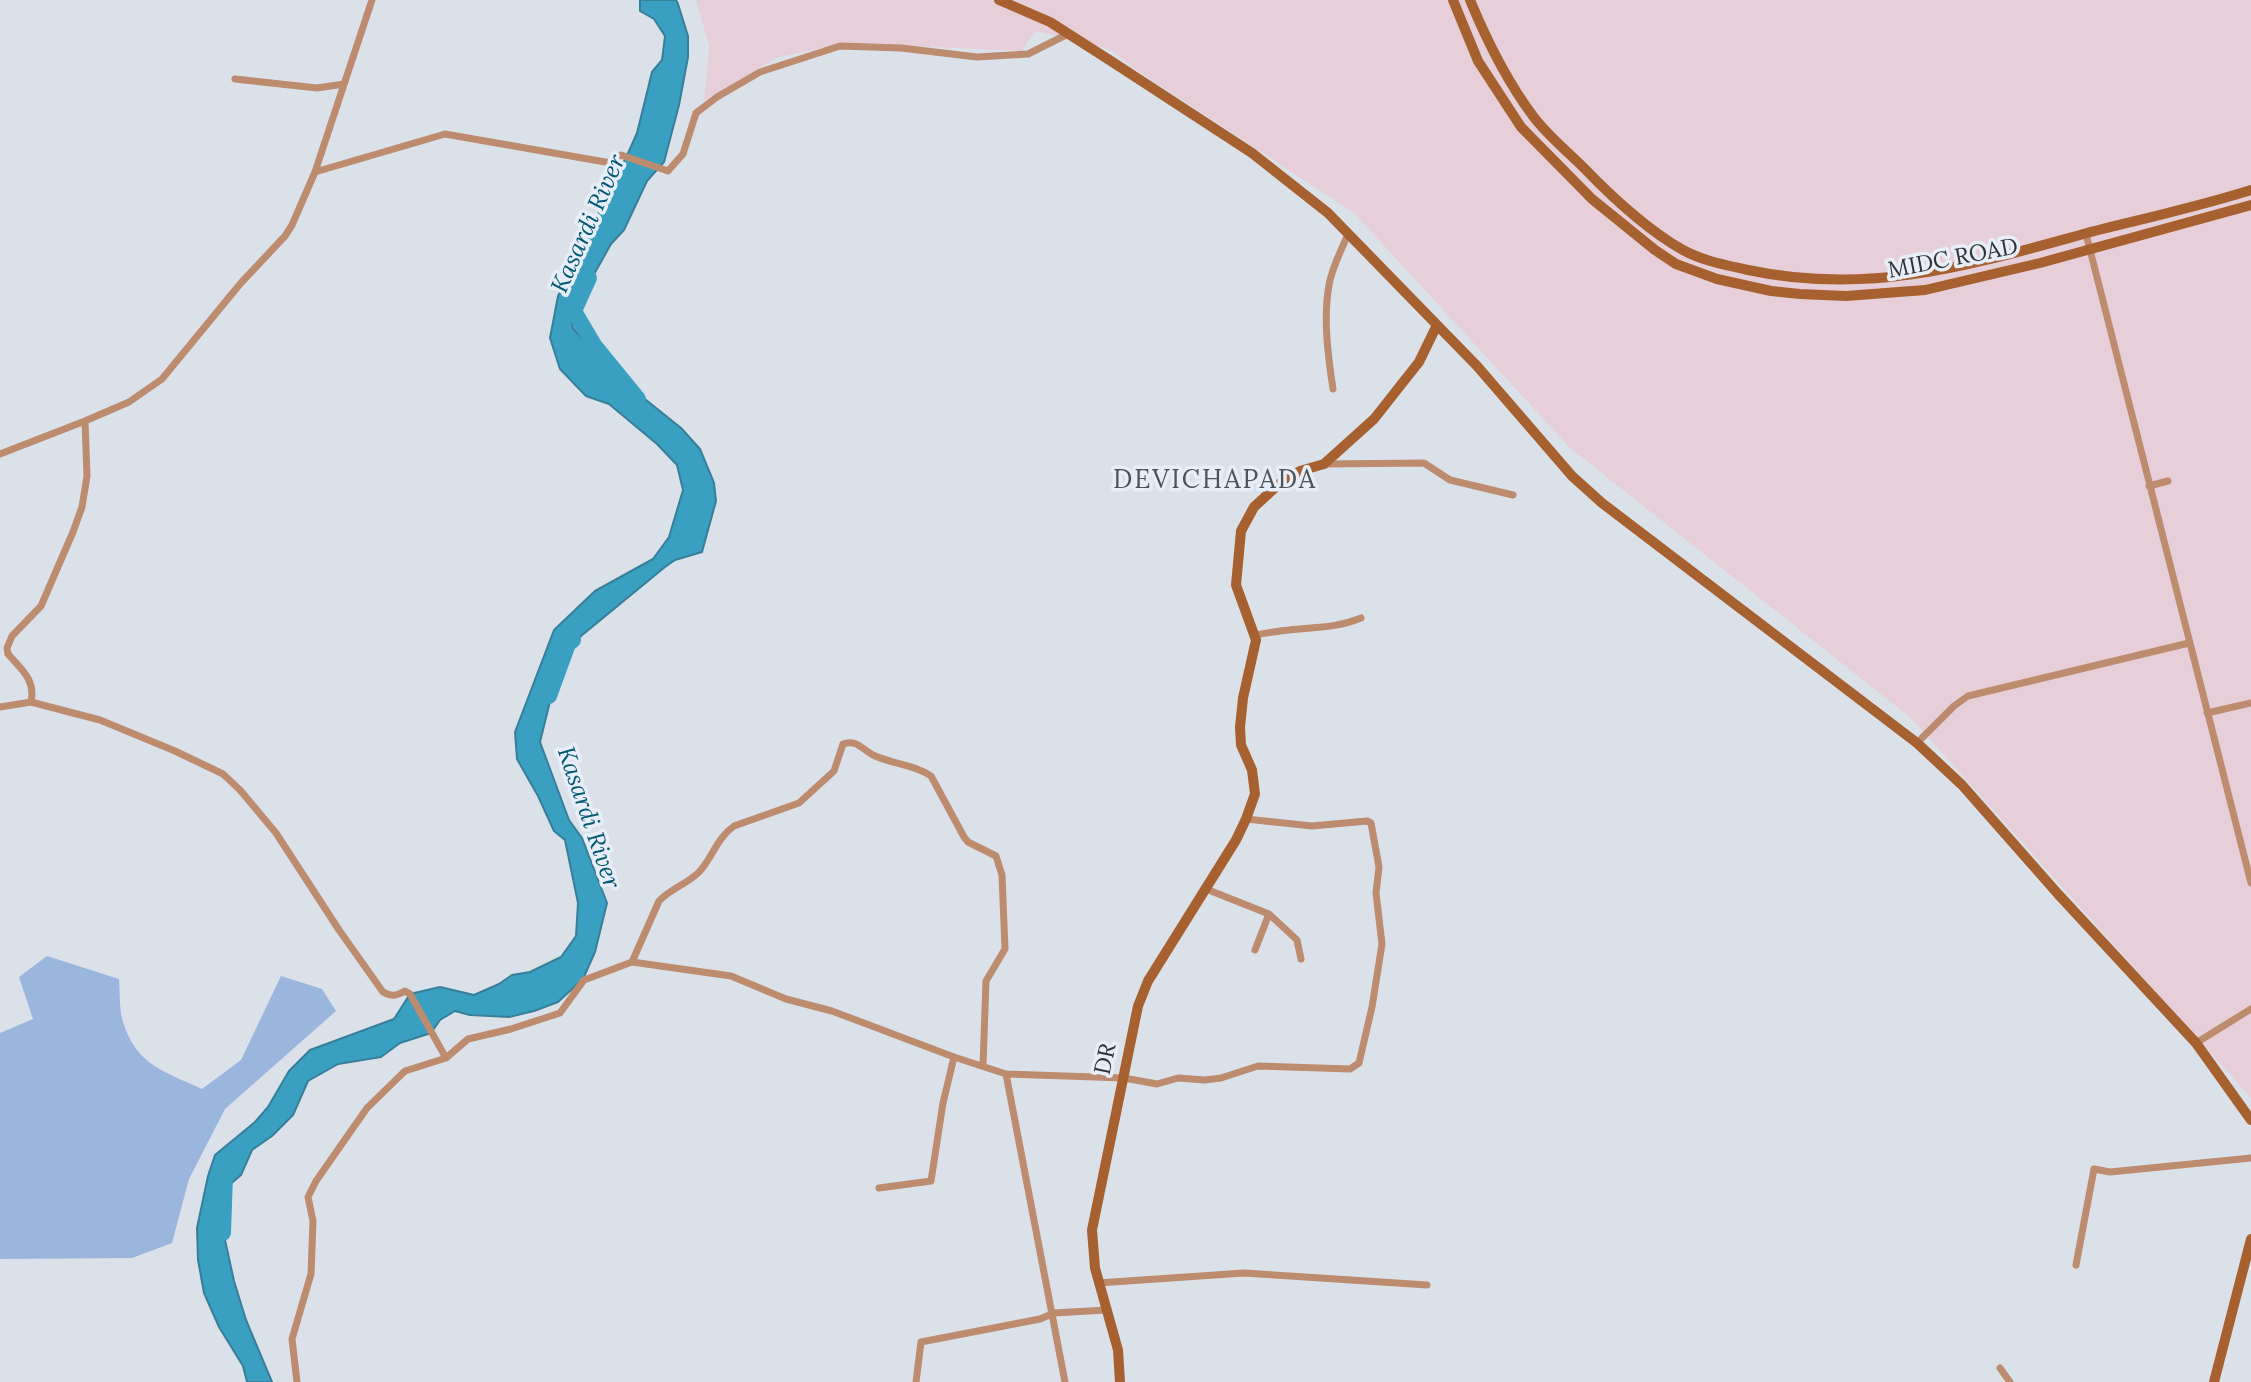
<!DOCTYPE html>
<style>
body{margin:0}
canvas{display:block;background:#dae1e9}
</style>
<canvas width="2251" height="1382"></canvas>
<script>
const g = document.querySelector('canvas').getContext('2d');
g.lineJoin = 'round';
function paint(path, color) { g.fillStyle = color; g.fill(path, 'evenodd'); }
function stroke(path, color, width, dash) { g.strokeStyle = color; g.lineWidth = width; g.lineCap = dash ? 'butt' : 'round'; g.setLineDash(dash || []); g.stroke(path); }
function label(font, color, halo, rows, align = 'center') {
  g.font = font + ' Lora,serif'; g.lineWidth = 7; g.setLineDash([]); g.textBaseline = 'middle'; g.strokeStyle = halo; g.fillStyle = color; for (const [text, x, y, turn = 0] of rows) {
    g.save(); g.translate(x, y); g.rotate((+turn || 0) * Math.PI / 180); g.textAlign = isNaN(turn) ? turn : align; if (halo) g.strokeText(text, 0, 0); g.fillText(text, 0, 0); g.restore();
  }
}
const industrial = new Path2D(`
 M696 0H2251V1098L1911 718 1570 448 1354 213 1144 75 1109 49 1035 31 1022 51 844 43 776 58 704 101 709 46Z`);
const green = new Path2D(`
 M47 956 119 979C120 992 119 1009 123 1022 137 1066 164 1071 202 1089L241 1060 281 976 322 989 336 1011 225 1109 189 1179 172 1243 132 1258 0 1259V1033L33 1019 19 977Z`);
const water = new Path2D(`
 M640 0H676L678 4 688 36V57L679 105 664 162 647 181 624 230 611 244 584 292 570 310 573 328 587 345 625 383 681 428 700 449 714 483 716 501 702 552 675 560 665 567 581 636 560 661 540 742 569 820 582 838 607 903 595 952 583 979 558 1002 534 1011 509 1017 470 1015 455 1011 440 1020 431 1033 400 1043 381 1057 338 1064 308 1081 293 1115 272 1136 252 1150 241 1175 227 1187 220 1210 229 1213 225 1240 234 1281 246 1320 272 1382H247L243 1366 219 1327 204 1293 198 1260 197 1228 208 1176 215 1155 255 1122 268 1107 289 1071 310 1050 394 1019 410 994 440 987 474 995 499 984 512 975 530 972 561 957 576 936 578 903 565 840 554 831 538 796 517 759 515 732 554 630 595 591 653 559 669 537 683 490 677 465 657 444 609 404 586 396 560 369 550 338 558 296 629 151 637 133 652 72 662 60 665 36 654 19 640 11Z`);
const river = new Path2D(`
 M589 278 574 311 594 345 638 399
 M549 696 568 644 573 640
 M223 1233 225 1175`);
const street = new Path2D(`
 M235 79 317 88 344 84
 M315 172 445 134 611 163 621 155 668 171 683 154 696 113 717 97 760 72 840 46 901 48 977 57 1028 54 1068 34
 M2086 234 2251 883
 M1333 389C1328 356 1323 318 1329 285 1332 267 1341 251 1348 234
 M0 454 85 421
 M1325 464 1424 463 1450 480 1513 495
 M2149 486 2168 481
 M1255 635C1267 633 1278 631 1289 630 1315 627 1337 628 1361 618
 M31 702C36 680 21 669 8 654L7 648 12 636 41 606 73 532 82 507 87 476 85 421 129 402 162 379 240 284 285 236 292 225 315 172 372 0
 M0 707 31 702 100 720 175 751 223 774 240 790 276 833 339 930 383 992C392 997 396 996 405 991L410 994 446 1058
 M2207 713 2251 703
 M1917 743 1954 706 1968 696 2189 643
 M1206 889 1269 914 1297 940 1301 959
 M1255 950 1269 914
 M632 962 659 901C671 888 688 884 700 871 713 856 717 838 734 826L799 803 834 771 843 744C856 739 862 749 873 755 891 764 914 764 931 776L964 837 968 842 996 856 1002 875 1005 949 986 981 983 1066
 M2196 1043 2251 1009
 M1006 1074 1065 1382
 M879 1188 931 1181 943 1103 954 1057
 M2076 1265 2094 1169 2110 1172 2251 1158
 M1098 1283 1244 1273 1427 1285
 M2000 1368 2010 1382
 M297 1382 292 1339 311 1274 313 1221 308 1197 316 1181 367 1108 405 1071 446 1058 468 1039 511 1029 560 1013 584 980 632 962 731 976 786 999 832 1011 954 1057 1006 1074 1124 1078 1157 1084 1178 1078 1205 1080 1221 1078 1258 1066 1350 1069 1359 1063 1372 1007 1382 944 1376 893 1379 867 1371 823 1367 821 1312 826 1246 819
 M916 1382 921 1342 1040 1319 1054 1313 1106 1310`);
const secondary = new Path2D(`
 M999 0 1050 22 1114 63 1252 153 1328 213 1477 366 1572 476 1602 503 1917 743 1962 785 2058 894 2196 1043 2251 1120
 M1453 0 1478 61 1521 127 1592 199 1655 250 1676 264 1717 279 1771 291 1800 294 1846 296 1925 290 2040 263 2251 205
 M1470 0C1487 41 1506 80 1533 116 1547 135 1568 152 1585 169 1611 196 1650 232 1683 250 1703 261 1726 265 1748 270 1870 296 1971 265 2087 233 2142 219 2197 207 2251 190
 M1120 1382 1118 1350 1095 1268 1092 1230 1138 1006 1148 981 1236 840 1246 819 1255 794 1252 770 1241 745 1240 727 1243 698 1256 640 1236 585 1241 531 1254 507 1279 484 1300 471 1324 464 1374 419 1419 362 1437 325
 M2214 1382 2251 1239`);
const streetNames = [
 ["MIDC ROAD",1953,259,-11],
 ["DR",1106,1059,-78]
];
const waterNames = [
 ["Kasardi River",589,224,-66],
 ["Kasardi River",588,818,71]
];
const quarterNames = [
 ["DEVICHAPADA",1215,481]
];
paint(industrial, '#e7cfd9');
paint(green, '#9ab6dd');
paint(water, '#3aa0c2');
stroke(water, '#377f98', 2);
stroke(river, '#3aa0c2', 16);
stroke(street, '#bd8b6d', 7);
stroke(secondary, '#a7602f', 10);
label('23px', '#313337', '#e8eef7', streetNames);
label('italic 24px', '#035972', '#e8eef7', waterNames);
g.letterSpacing = '2px';
label('26px', '#4e535a', '#e8eef7', quarterNames);
g.letterSpacing = '0px';
</script>
